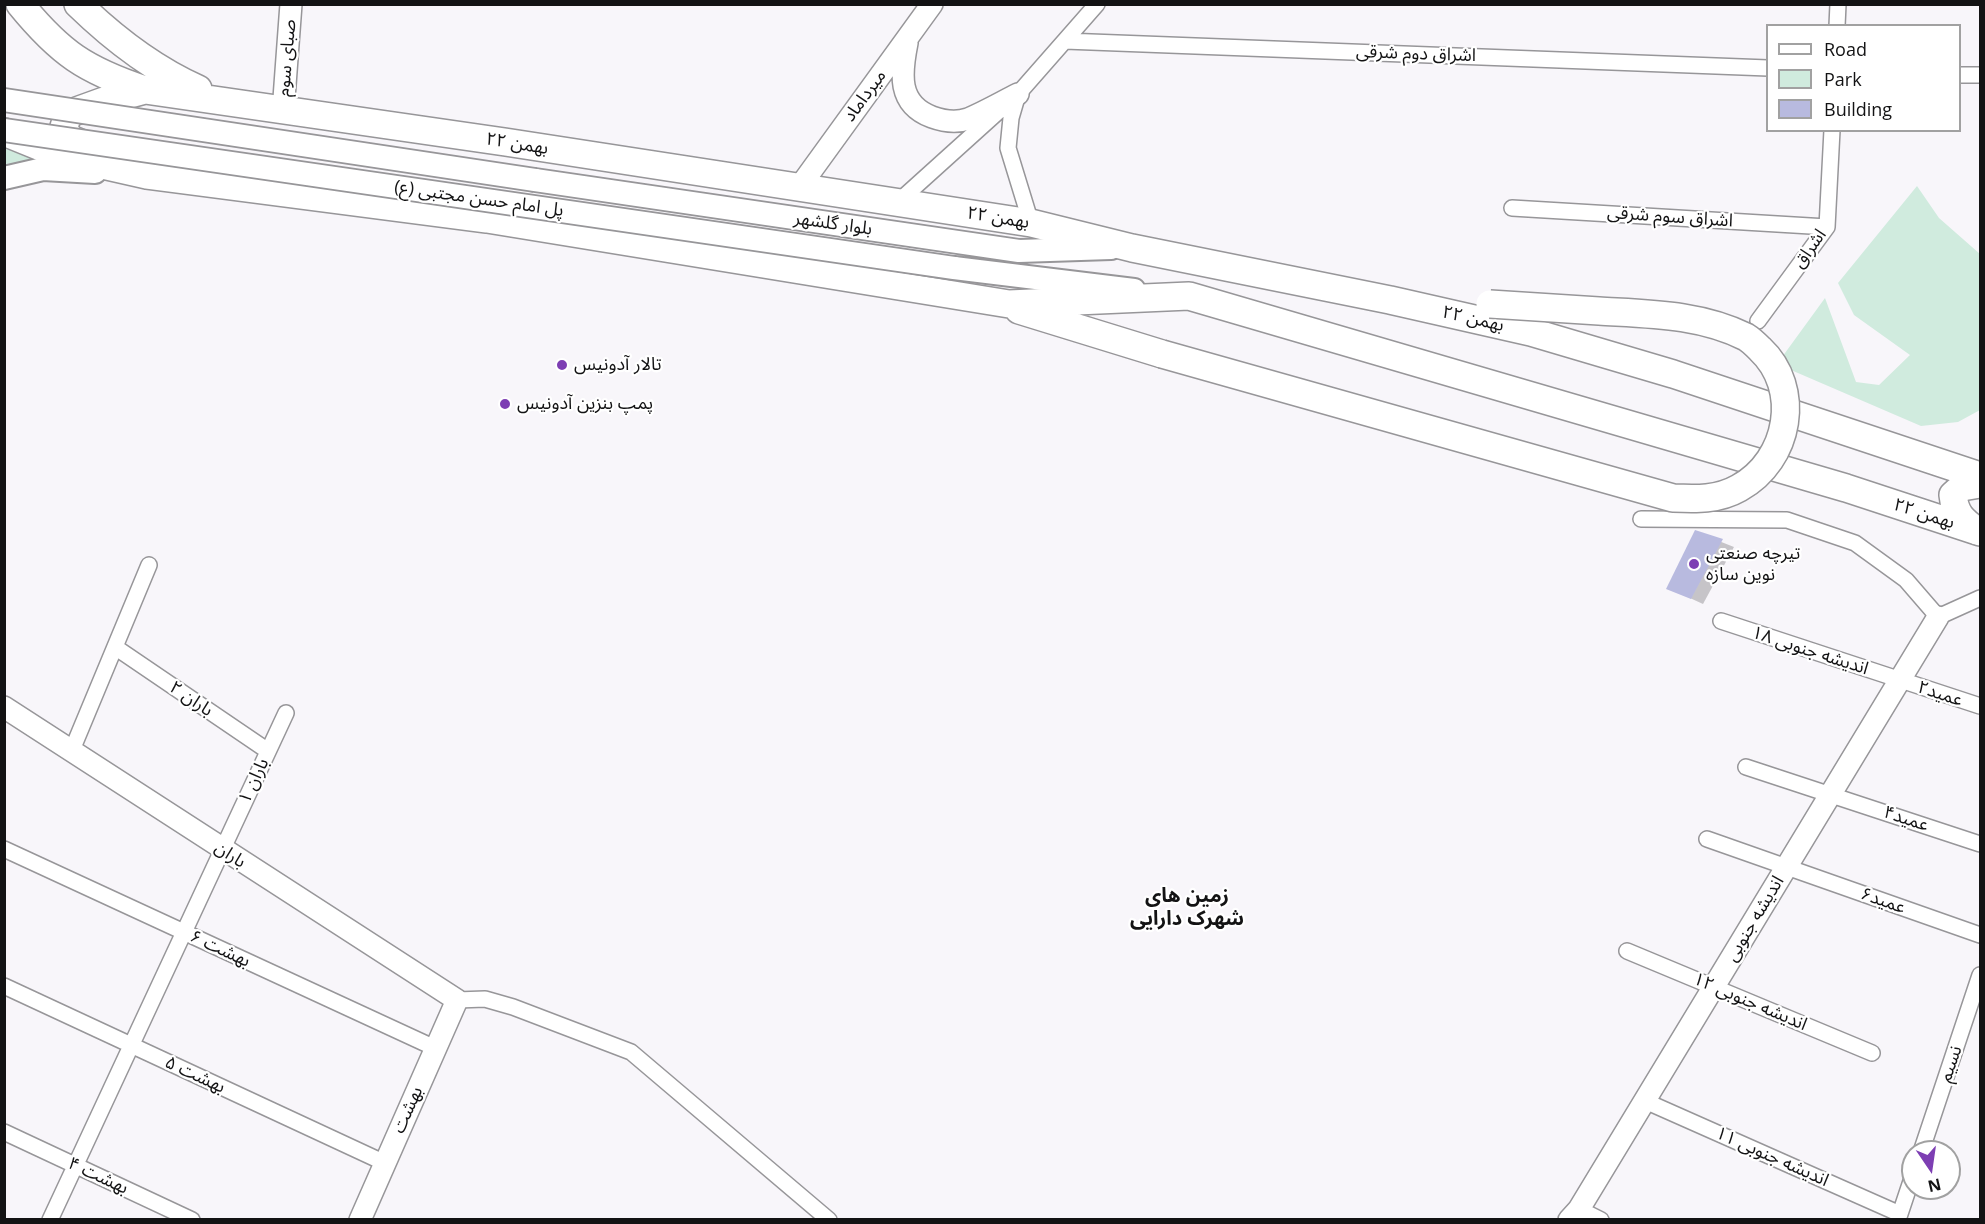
<!DOCTYPE html>
<meta charset="utf-8">
<style>
body{margin:0}
#map{position:relative;width:1985px;height:1224px;overflow:hidden;background:#f8f6fa;font-family:"Open Sans",sans-serif}
canvas{display:block}
.frame{position:absolute;inset:0;border:6px solid #131314;pointer-events:none}
.legend{position:absolute;left:1766px;top:24px;width:195px;height:108px;box-sizing:border-box;background:#fff;border:2px solid #a1a1a1;margin:0;padding:8px 10px;list-style:none;font-size:18px;color:#131314}
.legend li{display:flex;align-items:center;gap:12px;height:30px}
.legend b{width:30px;border:2px solid #a1a1a1}
.north{position:absolute;left:1901px;top:1140px;width:60px;height:60px;box-sizing:border-box;background:#fff;border:2px solid #a1a1a1;border-radius:50%;rotate:167deg;font-size:16px;font-weight:700;line-height:24px;text-align:center;color:#131314}
.north::after{content:'';display:block;margin:auto;width:21px;height:27px;background:#7d3eb3;clip-path:polygon(50% 0,100% 100%,50% 72%,0 100%)}
</style>
<div id="map">
<canvas width="1985" height="1224"></canvas>
<div class="frame"></div>
<ul class="legend">
<li><b style="height:8px;background:#fff"></b>Road</li>
<li><b style="height:16px;background:#d0ebde"></b>Park</li>
<li><b style="height:16px;background:#b8badf"></b>Building</li>
</ul>
<div class="north">N</div>
</div>
<script>
const g = document.querySelector('canvas').getContext('2d');
g.lineJoin = 'round';
function paint(path, color) { g.fillStyle = color; g.fill(path, 'evenodd'); }
function stroke(path, color, width, dash) { g.strokeStyle = color; g.lineWidth = width; g.lineCap = dash ? 'butt' : 'round'; g.setLineDash(dash || []); g.stroke(path); }
function label(font, color, halo, rows, align = 'center') {
  g.font = font + ' "Open Sans","Noto Sans Arabic",sans-serif'; g.lineWidth = 4.5; g.setLineDash([]); g.textBaseline = 'middle'; g.strokeStyle = halo; g.fillStyle = color; for (const [text, x, y, turn = 0] of rows) {
    g.save(); g.translate(x, y); g.rotate((+turn || 0) * Math.PI / 180); g.textAlign = isNaN(turn) ? turn : align; if (halo) g.strokeText(text, 0, 0); g.fillText(text, 0, 0); g.restore();
  }
}
const green = new Path2D(`
 M5 149 44 154 51 161 5 164Z
 M1917 186 1939 218 1980 254V410L1958 422 1921 426 1777 364 1825 298 1856 382 1879 385 1910 355 1854 315 1838 283Z`);
const shadow = new Path2D(`
 M1696 532 1734 547 1703 604 1668 588Z`);
const building = new Path2D(`
 M1695 530 1723 539 1691 599 1666 589Z`);
const street = new Path2D(`
 M1837 26 1838 4
 M1065 41 1768 68
 M1960 75H1980
 M898 202 1000 110
 M1512 208 1827 227
 M1031 223 1008 148 1011 118 1018 94 1097 4
 M1758 321 1827 227 1832 130
 M1641 519 1787 520 1855 543 1906 580 1938 617 1980 598
 M1721 621 1980 706
 M115 647 268 751
 M72 750 149 565
 M1746 767 1980 844
 M1707 839 1980 935
 M4 849 435 1048
 M1627 951 1872 1053
 M4 986 385 1163
 M457 1000 485 999 513 1007 631 1052 829 1220
 M1645 1101 1900 1214
 M4 1132 192 1220
 M1921 1152 1980 975
 M1579 1209 1601 1220
 M50 1220 286 713
 M1898 1220 1913 1175`);
const secondary = new Path2D(`
 M907 43C901 73 897 104 932 117 943 121 956 123 968 119 985 112 1002 102 1018 94
 M283 112 291 4
 M798 189 932 4
 M4 707 457 1000 360 1220
 M1569 1220 1579 1209 1938 617`);
const primary = new Path2D(`
 M4 178 43 169 95 172
 M535 180 1019 251 1111 248
 M954 268 1134 290`);
const highway = new Path2D(`
 M20 4C60 53 85 70 145 90L505 142 1031 223 1132 248 1390 300 1531 332 1673 374 1980 476
 M78 4C114 39 153 69 198 89
 M4 132 63 156 147 175 487 219 1009 304 1189 296 1846 488 1980 532
 M90 147 71 139 63 130 68 114 104 101 145 90
 M1019 310 1162 354
 M1977 531C1962 520 1955 514 1953 495L1962 487 1980 484`);
const primaryBridge = new Path2D(`
 M4 100 535 180
 M4 130 954 268`);
const highwayBridge = new Path2D(`
 M1162 354 1673 498C1696 499 1718 500 1739 488 1790 460 1802 388 1760 349 1756 345 1751 340 1746 337 1700 314 1649 314 1599 311 1563 309 1526 306 1490 304`);
const markers = [
 [562,365,6,"#7d3eb3"],
 [505,404,6,"#7d3eb3"],
 [1694,564,6,"#7d3eb3"]
];
const streetNames = [
 ["اشراق دوم شرقی",1416,54,2],
 ["صبای سوم",287,58,-85],
 ["میرداماد",865,96,-54],
 ["۲۲ بهمن",517,144,9],
 ["پل امام حسن مجتبی (ع)",479,199,8],
 ["اشراق سوم شرقی",1670,217,4],
 ["۲۲ بهمن",998,218,9],
 ["بلوار گلشهر",833,224,8],
 ["اشراق",1810,249,-55],
 ["۲۲ بهمن",1473,319,13],
 ["۲۲ بهمن",1924,514,18],
 ["اندیشه جنوبی ۱۸",1810,651,18],
 ["عمید۲",1940,694,18],
 ["باران ۲",191,699,34],
 ["باران ۱",254,781,-65],
 ["عمید۴",1906,819,18],
 ["باران",230,855,33],
 ["عمید۶",1883,901,19],
 ["اندیشه جنوبی",1755,919,-59],
 ["بهشت ۶",220,949,25],
 ["اندیشه جنوبی ۱۲",1750,1002,23],
 ["نسیم",1951,1064,-71],
 ["بهشت ۵",195,1075,25],
 ["بهشت",408,1110,-66],
 ["اندیشه جنوبی ۱۱",1772,1157,24],
 ["بهشت ۴",98,1176,25]
];
const poiNames = [
 ["تالار آدونیس",574,365],
 ["پمپ بنزین آدونیس",517,404],
 ["تیرچه صنعتی",1706,554],
 ["نوین سازه",1706,575]
];
const neighbourhoodNames = [
 ["زمین های",1187,896],
 ["شهرک دارایی",1187,919]
];
paint(green, '#d0ebde');
paint(shadow, '#0003');
paint(building, '#b8badf');
stroke(street, '#979699', 18);
stroke(secondary, '#979699', 24);
stroke(primary, '#979699', 26);
stroke(highway, '#979699', 30);
stroke(street, '#fff', 15);
stroke(secondary, '#fff', 21);
stroke(primary, '#fff', 22);
stroke(highway, '#fff', 27);
stroke(primaryBridge, '#979699', 26, []);
stroke(highwayBridge, '#979699', 30, []);
stroke(primaryBridge, '#fff', 22);
stroke(highwayBridge, '#fff', 27);
for (const [x, y, r, color] of markers) { const dot = new Path2D(); dot.arc(x, y, r, 0, 2 * Math.PI); g.fillStyle = color; g.fill(dot); stroke(dot, '#fff', 2); }
label('18px', '#131314', '#fff', streetNames);
label('18px', '#131314', '#fff', poiNames, 'left');
label('bold 20px', '#131314', '#fff', neighbourhoodNames);
</script>
